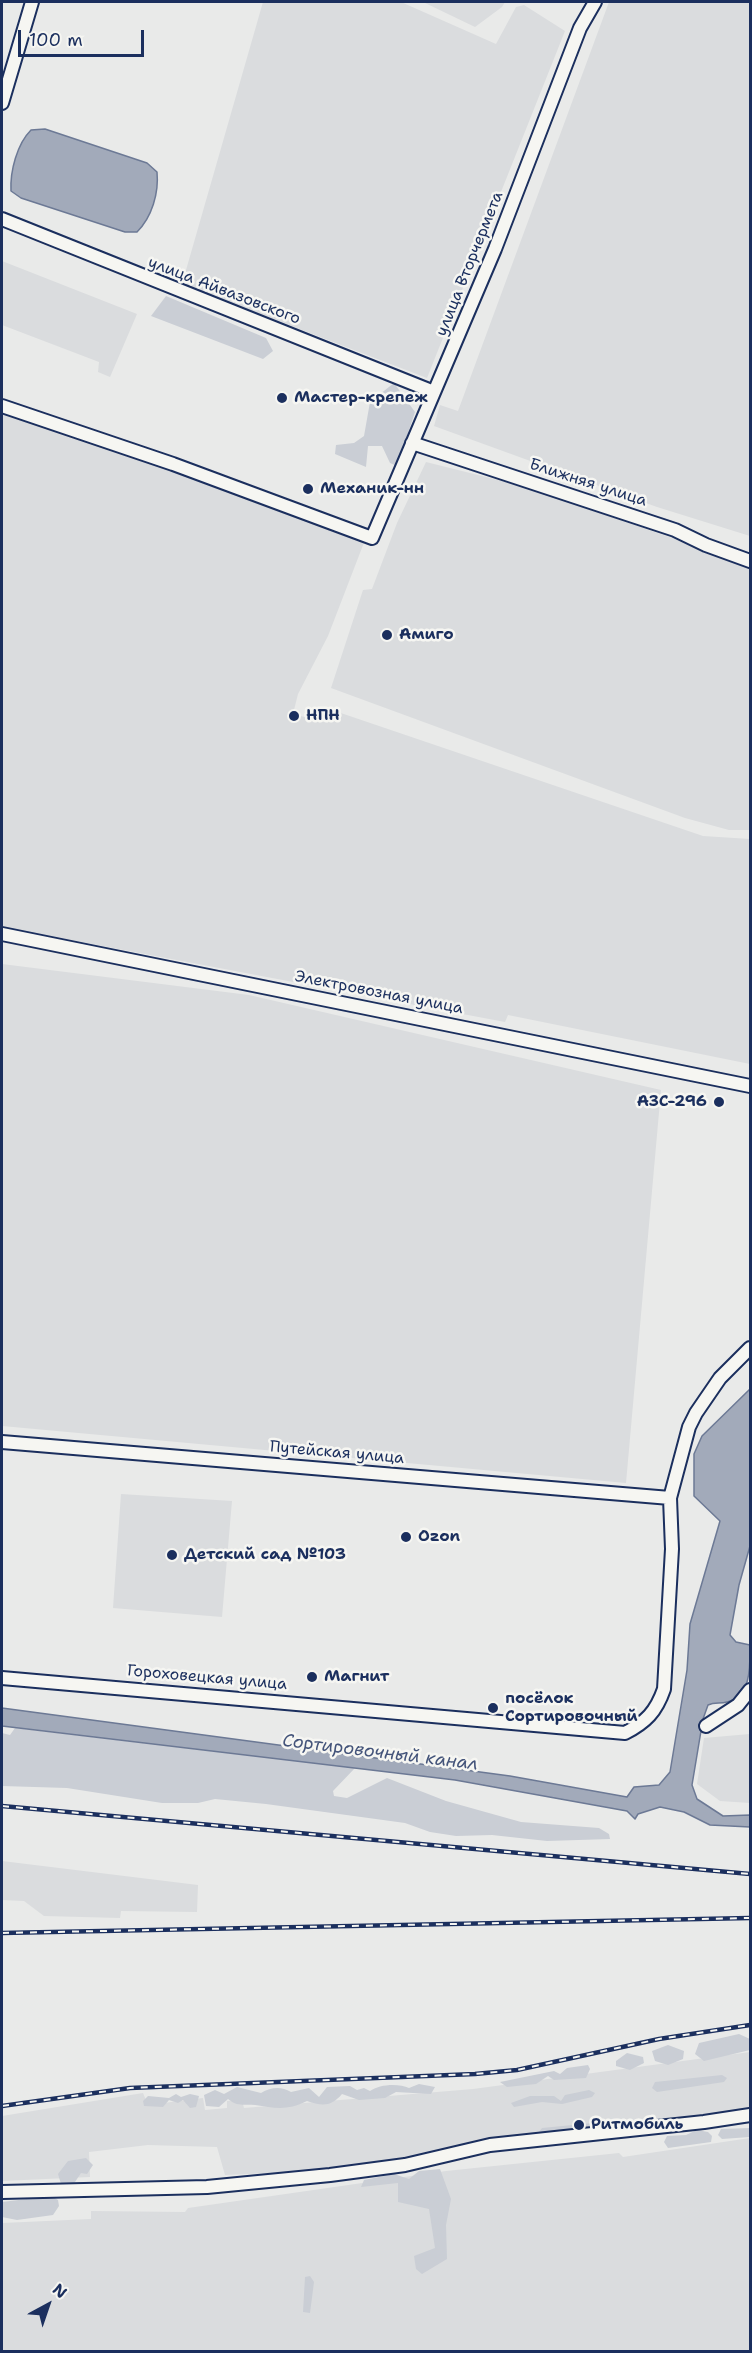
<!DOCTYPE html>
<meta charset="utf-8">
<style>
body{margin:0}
#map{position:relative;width:752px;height:2353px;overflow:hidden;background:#e9eae9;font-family:"Shantell Sans",sans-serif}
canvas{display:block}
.frame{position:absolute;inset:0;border:3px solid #1b2f5e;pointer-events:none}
.north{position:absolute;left:18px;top:2275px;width:60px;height:60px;-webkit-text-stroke:4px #f6f6f2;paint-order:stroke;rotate:40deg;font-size:16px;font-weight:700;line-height:24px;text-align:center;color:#1b2f5e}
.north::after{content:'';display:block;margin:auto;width:21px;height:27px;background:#1b2f5e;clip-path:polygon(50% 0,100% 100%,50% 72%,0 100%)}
.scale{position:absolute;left:18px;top:30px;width:126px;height:27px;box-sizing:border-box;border:3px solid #1b2f5e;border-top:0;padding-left:8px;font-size:18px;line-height:21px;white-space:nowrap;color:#1b2f5e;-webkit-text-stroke:4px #f6f6f2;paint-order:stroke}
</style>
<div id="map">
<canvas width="752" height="2353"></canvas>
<div class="frame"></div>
<div class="north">N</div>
<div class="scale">100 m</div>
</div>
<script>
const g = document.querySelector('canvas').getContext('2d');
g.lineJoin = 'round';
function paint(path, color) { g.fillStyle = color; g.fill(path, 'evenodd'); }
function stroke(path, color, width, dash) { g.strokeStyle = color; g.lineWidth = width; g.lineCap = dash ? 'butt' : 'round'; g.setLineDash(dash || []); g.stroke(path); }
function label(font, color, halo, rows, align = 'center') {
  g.font = font + ' "Shantell Sans",sans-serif'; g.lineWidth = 5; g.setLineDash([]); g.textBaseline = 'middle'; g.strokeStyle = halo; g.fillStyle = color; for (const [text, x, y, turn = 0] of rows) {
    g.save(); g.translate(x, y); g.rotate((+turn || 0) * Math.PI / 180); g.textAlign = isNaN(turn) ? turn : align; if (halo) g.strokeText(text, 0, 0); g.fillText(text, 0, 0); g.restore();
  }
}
const built = new Path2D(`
 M263 2H401L496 44 516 7 524 5 565 31 427 378 182 284Z
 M423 2H505L502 7 475 27Z
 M609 2H750V536L657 507 434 426 440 405 458 411Z
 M2 261 137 314 110 377 98 372 99 362 2 325Z
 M2 411 211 480 365 540 328 636 298 694 293 714 324 722 329 709 703 836 750 839V1064L508 1015 505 1022 2 927Z
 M426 462 522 486 750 565V830H729L685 818 331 688 363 590 372 589 397 523Z
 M2 964 249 995 661 1090 626 1483 2 1426Z
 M121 1494 232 1501 222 1617 113 1608Z
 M750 1734V1803L720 1801 697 1784 704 1738Z
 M2 1861 198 1885 197 1912 121 1911 120 1918 44 1916 24 1901 2 1900Z
 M750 2052V2111L502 2140 340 2170 225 2175 217 2147 148 2145 89 2152 90 2177 2 2181V2116L143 2093 148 2105 203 2098 205 2110 227 2108V2101L242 2100 244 2108 473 2089Z
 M750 2138V2351L2 2352V2223L91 2219V2211L185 2212 188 2208 446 2171 619 2153 623 2157Z`);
const green = new Path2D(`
 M166 296 266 338 273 351 263 359 151 316Z
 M394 383 415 412 397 466 390 463 382 446H368L366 467 335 454 336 445 354 443 364 436 370 402Z
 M15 1728 355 1768 333 1791 334 1796 347 1798 387 1778 446 1801 521 1822 599 1828 609 1834 610 1839 547 1841 492 1835 456 1836 430 1832 405 1823 266 1804 215 1799 198 1803H162L67 1788 2 1786V1733L10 1735Z
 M739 2034 750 2039V2050L704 2061 695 2054 699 2043Z
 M668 2045 684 2051 683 2059 668 2065 655 2061 652 2051Z
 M627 2053 643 2057 644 2063 630 2070 616 2066V2061Z
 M588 2065 590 2069 586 2078 554 2080 548 2076 536 2084 507 2087 500 2082 554 2071 560 2074 567 2068Z
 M722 2075 727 2078 724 2082 657 2092 652 2088 655 2082Z
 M419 2084 435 2087 431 2094 396 2092 385 2098 359 2100 342 2094C331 2107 322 2106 307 2101 287 2111 275 2108 255 2105 243 2104 238 2107 228 2099L219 2107 206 2106 204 2095 215 2090 224 2094 237 2087 261 2093C271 2087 281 2086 291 2092L309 2088 319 2097 327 2087 350 2086 357 2090 364 2088 370 2091C379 2084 399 2083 409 2088Z
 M589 2090 595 2093 592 2097 562 2104 542 2102 514 2107 511 2103 530 2096H554L561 2101 565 2095Z
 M176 2094 181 2097 190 2094 199 2096 196 2107 190 2108 183 2100 178 2103 169 2100 163 2107 144 2106 143 2101 148 2096 169 2098Z
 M593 2123 597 2127 593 2130 536 2136 542 2128Z
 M750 2128V2137L722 2139 718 2135 721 2129Z
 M697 2130 708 2132 712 2136 711 2142 668 2148 664 2142 667 2136 686 2135Z
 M86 2158 93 2165 87 2174 81 2173 73 2185 61 2184 58 2174 68 2161Z
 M440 2169 451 2199 446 2225 447 2259 422 2274 416 2269 414 2256 435 2248 429 2209 398 2202V2183L361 2187 364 2180 394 2174 409 2179 419 2171Z
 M51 2196 58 2200 59 2206 53 2215 17 2220 2 2217V2202Z
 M310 2276 314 2282 310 2313 303 2312 305 2277Z`);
const water = new Path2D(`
 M45 129 147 163 157 172C159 193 152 217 137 232H125L21 198 11 191C10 171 17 144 31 130Z
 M750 1389V1546L739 1585 730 1635 736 1642 750 1645C750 1665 752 1696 727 1702 720 1704 715 1702 708 1705L703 1719 692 1785 697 1799 723 1816 750 1815V1827L710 1825 684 1812 660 1807 638 1814 635 1819 627 1811 455 1780 2 1726V1708L510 1776 627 1797 634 1787 659 1785 670 1772 687 1670 690 1624 720 1521 694 1496V1454L702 1436Z`);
const minor = new Path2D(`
 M2 103 32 2
 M2 219 434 392
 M2 406 173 464 372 538 495 249 580 28 595 2
 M412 443 675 530 706 545 750 561
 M2 934 750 1086
 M2 1442 670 1498
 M2 1678 625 1733C646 1722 656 1712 664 1689L672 1549 670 1498 689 1427 696 1413 720 1378 750 1348
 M706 1726 738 1705 750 1690
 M2 2192 207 2187 330 2175 405 2165 490 2145 704 2122 750 2115`);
const rail = new Path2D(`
 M2 1806 750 1874
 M2 1933 750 1918
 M2 2106 130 2088 475 2074 517 2070 659 2039 750 2025`);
const markers = [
 [282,398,6,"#1b2f5e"],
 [308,489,6,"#1b2f5e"],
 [387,635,6,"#1b2f5e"],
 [294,716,6,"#1b2f5e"],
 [719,1102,6,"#1b2f5e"],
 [406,1537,6,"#1b2f5e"],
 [172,1555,6,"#1b2f5e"],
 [312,1677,6,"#1b2f5e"],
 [493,1708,6,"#1b2f5e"],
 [579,2125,6,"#1b2f5e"]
];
const streetNames = [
 ["улица Вторчермета",470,264,-68],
 ["улица Айвазовского",224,291,21],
 ["Ближняя улица",588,483,18],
 ["Электровозная улица",379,993,11],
 ["Путейская улица",337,1453,5],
 ["Гороховецкая улица",207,1678,5]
];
const poiNames = [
 ["Мастер-крепеж",294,398],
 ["Механик-нн",320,489],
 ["Амиго",399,635],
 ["НПН",306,716],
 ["АЗС-296",707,1102,"right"],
 ["Ozon",418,1537],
 ["Детский сад №103",184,1555],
 ["Магнит",324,1677],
 ["посёлок",505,1699],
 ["Сортировочный",505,1717],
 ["Ритмобиль",591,2125]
];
const waterNames = [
 ["Сортировочный канал",380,1753,7]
];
paint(built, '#dadcde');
paint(green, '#caced5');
paint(water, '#a2aaba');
stroke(water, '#6c7995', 1.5);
stroke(minor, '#1b2f5e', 16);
stroke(minor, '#f6f6f2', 12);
stroke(rail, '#1b2f5e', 4.5);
stroke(rail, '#f6f6f2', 2, [7]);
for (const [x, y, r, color] of markers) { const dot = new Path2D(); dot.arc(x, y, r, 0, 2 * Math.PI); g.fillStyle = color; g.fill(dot); stroke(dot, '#f6f6f2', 2); }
label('16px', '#1b2f5e', '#f6f6f2', streetNames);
label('bold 16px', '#1b2f5e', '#f6f6f2', poiNames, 'left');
label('italic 18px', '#44547a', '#f6f6f2', waterNames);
</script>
